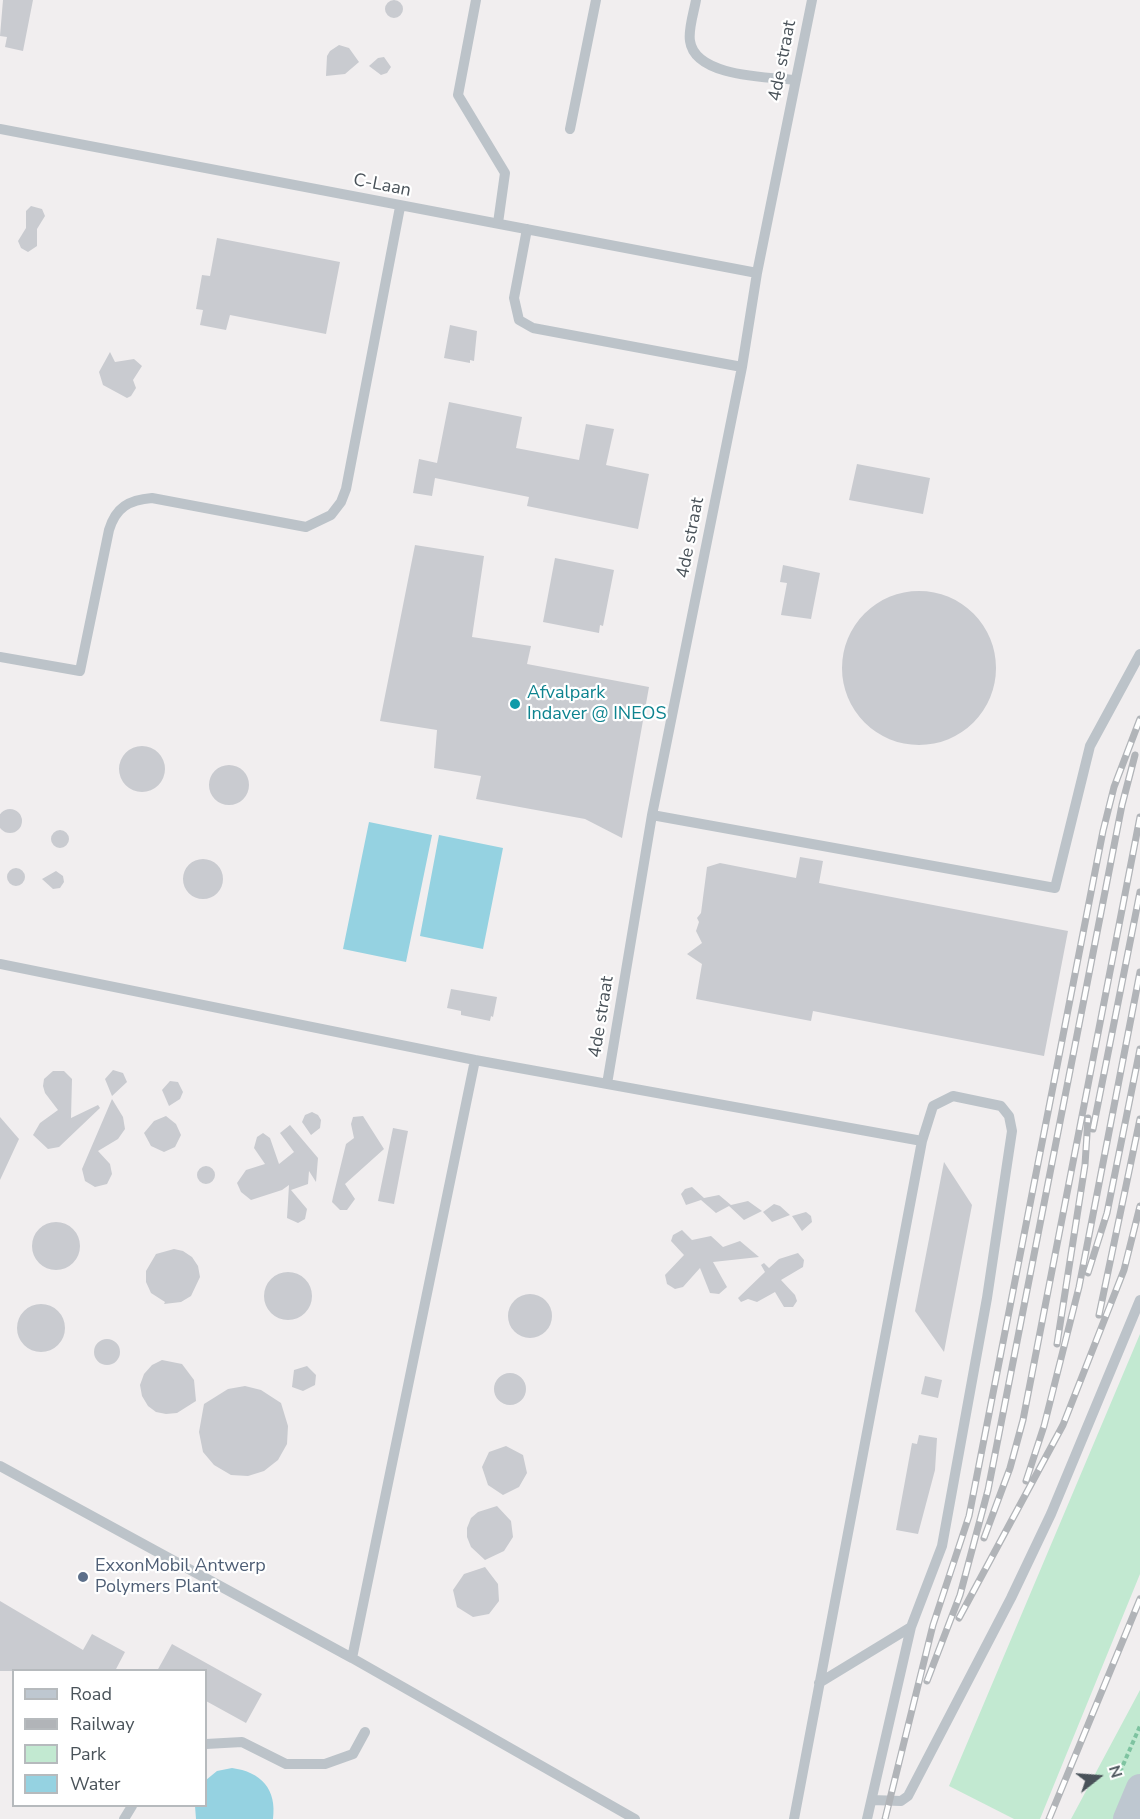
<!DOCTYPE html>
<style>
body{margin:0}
#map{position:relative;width:1140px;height:1819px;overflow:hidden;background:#f1eeef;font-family:"Nunito Sans",sans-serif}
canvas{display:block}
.legend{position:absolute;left:12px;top:1669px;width:195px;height:138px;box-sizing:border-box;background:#fff;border:2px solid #b6babd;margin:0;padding:8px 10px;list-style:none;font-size:18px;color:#495259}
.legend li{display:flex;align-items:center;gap:12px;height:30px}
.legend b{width:30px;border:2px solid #b6babd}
.north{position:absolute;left:1068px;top:1747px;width:60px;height:60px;-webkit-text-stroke:4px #fff;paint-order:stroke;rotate:73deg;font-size:16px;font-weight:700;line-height:24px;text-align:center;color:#495259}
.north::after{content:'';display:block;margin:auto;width:21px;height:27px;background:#495259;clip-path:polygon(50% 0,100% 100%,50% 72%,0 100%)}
</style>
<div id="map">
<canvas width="1140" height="1819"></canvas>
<ul class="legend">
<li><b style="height:8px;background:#bec7d0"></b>Road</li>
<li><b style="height:8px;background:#b1b4b8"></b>Railway</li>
<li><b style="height:16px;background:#c2e9d1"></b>Park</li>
<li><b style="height:16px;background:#95d2e1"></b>Water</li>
</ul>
<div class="north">N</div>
</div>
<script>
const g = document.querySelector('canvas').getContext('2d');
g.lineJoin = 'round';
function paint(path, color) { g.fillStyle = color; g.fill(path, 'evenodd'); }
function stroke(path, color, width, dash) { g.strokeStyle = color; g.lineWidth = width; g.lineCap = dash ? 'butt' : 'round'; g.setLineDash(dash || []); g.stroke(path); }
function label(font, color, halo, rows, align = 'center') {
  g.font = font + ' "Nunito Sans",sans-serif'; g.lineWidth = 4.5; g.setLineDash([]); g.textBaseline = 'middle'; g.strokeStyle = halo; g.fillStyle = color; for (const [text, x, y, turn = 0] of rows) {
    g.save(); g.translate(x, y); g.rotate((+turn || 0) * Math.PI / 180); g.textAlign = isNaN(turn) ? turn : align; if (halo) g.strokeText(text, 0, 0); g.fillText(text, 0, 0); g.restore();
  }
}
const green = new Path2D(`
 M1140 1334V1574L1040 1819H1014L949 1786Z
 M1140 1690V1819H1071Z`);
const water = new Path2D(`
 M369 822 432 835 406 962 343 949Z
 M439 835 503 848 483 949 420 936Z
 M232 1768C261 1772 277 1789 273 1819H196L195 1806H206V1780L217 1771Z`);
const building = new Path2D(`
 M3 0H33L23 51 5 47 7 37 0 36Z
 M385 9a9 9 0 1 1 18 0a9 9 0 1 1-18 0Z
 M339 45 349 48 359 62 345 74 326 76 327 56 330 51Z
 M384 57 391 67 387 73 381 75 369 66 378 58Z
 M31 206 42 209 45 216 37 229V246L28 252 21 248 18 241 26 228V211Z
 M217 238 340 262 326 334 230 315 226 330 200 325 203 310 196 309 202 275 210 276Z
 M450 325 477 331 474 361 470 360V363L444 358Z
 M110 352 115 362 134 359 142 366 133 380 136 388 131 396 127 398 103 385 99 372Z
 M449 402 522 417 516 448 579 460 586 424 614 429 606 465 649 474 638 529 527 506 529 497 435 478 432 496 413 493 419 459 437 463Z
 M857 464 930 478 923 514 849 500Z
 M415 545 484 556 472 637 531 646 527 664 649 687 622 838 585 819 476 799 481 776 434 768 437 730 380 721Z
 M555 558 614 570 603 626 600 625 599 633 543 622Z
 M783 565 820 573 811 619 781 615 787 583 780 582Z
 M842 668a77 77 0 1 1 154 0a77 77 0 1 1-154 0Z
 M119 769a23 23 0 1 1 46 0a23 23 0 1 1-46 0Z
 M209 785a20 20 0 1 1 40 0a20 20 0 1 1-40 0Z
 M-2 821a12 12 0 1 1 24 0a12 12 0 1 1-24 0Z
 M51 839a9 9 0 1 1 18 0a9 9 0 1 1-18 0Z
 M800 857 823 861 819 883 1068 931 1044 1056 813 1011 811 1021 696 999 702 964 687 954 702 943 696 931 699 922 697 918 701 913 707 867 720 863 796 878Z
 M183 879a20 20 0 1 1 40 0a20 20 0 1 1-40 0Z
 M7 877a9 9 0 1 1 18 0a9 9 0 1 1-18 0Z
 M56 871 63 876 64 882 60 888 53 889 42 879Z
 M451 989 497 997 493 1017 491 1016 490 1021 461 1015V1011L447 1008Z
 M113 1070 123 1073 127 1082 112 1096 105 1079Z
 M53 1071H64L72 1079 71 1118 98 1105 100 1108 59 1147 48 1149 33 1135 40 1123 58 1110 45 1093 43 1086 44 1079Z
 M170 1081 178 1082 183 1092 180 1099 169 1106 162 1090Z
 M112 1099 123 1117 125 1129 118 1139 98 1151 110 1164 112 1174 107 1184 95 1187 85 1181 82 1169Z
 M312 1112 318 1115 321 1120 320 1128 311 1135 302 1122 305 1115Z
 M166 1116 176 1124 181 1135 175 1147 164 1152 151 1146 144 1133 154 1121Z
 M363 1116 384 1149 345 1184 355 1199 347 1210H340L332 1202 333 1197 346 1144 354 1138 351 1124 353 1117Z
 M0 1117 19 1139 0 1180Z
 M290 1125 318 1158 316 1182 309 1171 308 1184 291 1190 307 1209 305 1219 298 1223 287 1218 289 1185 282 1190 251 1200 241 1192 237 1183 246 1170 265 1164 254 1148 257 1137 263 1133 270 1138 279 1164 294 1152 280 1133Z
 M393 1128 408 1131 394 1204 378 1201Z
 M944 1162 972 1205 944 1352 915 1311Z
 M197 1175a9 9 0 1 1 18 0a9 9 0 1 1-18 0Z
 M692 1187 704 1198 719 1195 731 1205 748 1201 762 1211 744 1220 729 1206 716 1213 701 1200 686 1205 681 1194 685 1189Z
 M774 1204 780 1206 790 1215 772 1222 763 1212Z
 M806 1212 811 1216 812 1222 802 1231 792 1216Z
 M32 1246a24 24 0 1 1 48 0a24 24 0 1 1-48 0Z
 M682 1230 692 1240 711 1236 723 1247 740 1241 759 1257 713 1262 727 1287 719 1294 710 1293 700 1268 683 1287 675 1289 667 1284 665 1275 684 1255 671 1241 673 1235Z
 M174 1249 183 1251 192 1257 198 1266 200 1277 191 1296 181 1302 164 1304 165 1302 151 1293 146 1282V1271L156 1254Z
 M798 1253 804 1260 803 1267 781 1280 795 1295 797 1301 793 1307H784L775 1292 757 1302 748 1299 741 1302 738 1298 765 1272 761 1265 764 1263 769 1268 779 1259Z
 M264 1296a24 24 0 1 1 48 0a24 24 0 1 1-48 0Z
 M508 1316a22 22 0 1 1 44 0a22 22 0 1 1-44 0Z
 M17 1328a24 24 0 1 1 48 0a24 24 0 1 1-48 0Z
 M94 1352a13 13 0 1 1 26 0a13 13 0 1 1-26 0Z
 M162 1360 182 1364 194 1380 196 1401 177 1413 166 1414 156 1412 148 1406 142 1396 140 1385 144 1374 152 1365Z
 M307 1366 316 1375 315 1385 303 1391 292 1387 294 1370Z
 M494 1389a16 16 0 1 1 32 0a16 16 0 1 1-32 0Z
 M925 1376 942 1380 938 1398 921 1394Z
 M245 1386 261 1390 281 1403 288 1426 287 1444 278 1460 264 1471 248 1476 231 1475 214 1465 203 1452 199 1432 204 1404 228 1389Z
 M919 1435 937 1438 935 1470 918 1534 896 1530 912 1443 917 1444Z
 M506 1446 523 1455 527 1473 519 1487 503 1495 488 1485 482 1467 489 1452Z
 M497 1506 511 1521 513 1537 504 1551 485 1560 471 1547 467 1537V1528L471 1518 478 1512Z
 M485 1567 498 1584 499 1601 489 1614 473 1617 457 1607 453 1590 464 1574Z
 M0 1601 83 1650 92 1634 125 1652 115 1671H0Z
 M172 1644 262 1694 246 1723 206 1701V1671H157Z`);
const path = new Path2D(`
 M1120 1772 1140 1726`);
const lane = new Path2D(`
 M476 0 458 95 505 173 498 223
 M696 0C694 12 688 29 690 41 695 77 767 77 796 80
 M0 129 757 273
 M570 129 596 0
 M527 229 514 298 519 320 533 328 742 367
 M0 657 80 671 109 530C116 507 129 500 152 498L306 527 331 515 341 502 346 489 400 207
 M652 815 1055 888 1090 746 1140 654
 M0 964 475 1060 352 1658 0 1466
 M475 1060 922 1141 794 1819
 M607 1084 652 815 742 367 757 273 812 0
 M911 1627 942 1546 987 1298 1012 1131 1009 1116 1001 1106 953 1096 933 1106 922 1141
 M352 1658 635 1819
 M819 1683 911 1627 867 1819
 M206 1744 242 1742 286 1764H325L353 1754 365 1732
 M872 1800 901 1801 908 1796 1011 1598 1051 1514 1140 1300
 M124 1819 132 1806`);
const secondary = new Path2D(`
 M1127 1819 1140 1788`);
const rail = new Path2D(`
 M1093 1129 1140 892
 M1088 1273 1107 1213 1140 1049
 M1099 1315 1140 1119
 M1057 1344 1085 1165 1088 1118
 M1026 1481 1044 1426 1079 1287 1140 972
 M984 1538 1010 1468 1023 1420 1140 817
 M959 1618 1063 1425 1124 1270 1140 1206
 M927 1681 960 1595 988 1490 1122 805 1135 755
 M885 1819 933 1625 969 1516 1103 831 1114 787 1140 719
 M1049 1819 1140 1599`);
const markers = [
 [515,704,6,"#0f9aa8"],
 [83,1577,6,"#5c6f8a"]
];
const streetNames = [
 ["4de straat",783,61,-79],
 ["C-Laan",382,186,11],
 ["4de straat",691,538,-79],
 ["4de straat",602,1017,-81]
];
const cultureNames = [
 ["Afvalpark",527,694],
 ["Indaver @ INEOS",527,715]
];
const serviceNames = [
 ["ExxonMobil Antwerp",95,1567],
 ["Polymers Plant",95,1588]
];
paint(green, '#c2e9d1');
paint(water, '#95d2e1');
paint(building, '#c9cbd0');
stroke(path, '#7ec3a0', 4, [4.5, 3]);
stroke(lane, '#bcc3c9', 10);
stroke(secondary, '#bec7d0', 28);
stroke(rail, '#b1b4b8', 7);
stroke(rail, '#fff', 4.5, [14]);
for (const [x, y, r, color] of markers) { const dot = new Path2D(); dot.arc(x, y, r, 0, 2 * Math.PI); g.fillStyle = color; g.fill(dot); stroke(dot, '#fff', 2); }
label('18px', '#495259', '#fff', streetNames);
label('18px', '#0d838f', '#fff', cultureNames, 'left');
label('18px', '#4e5e75', '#fff', serviceNames, 'left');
</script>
